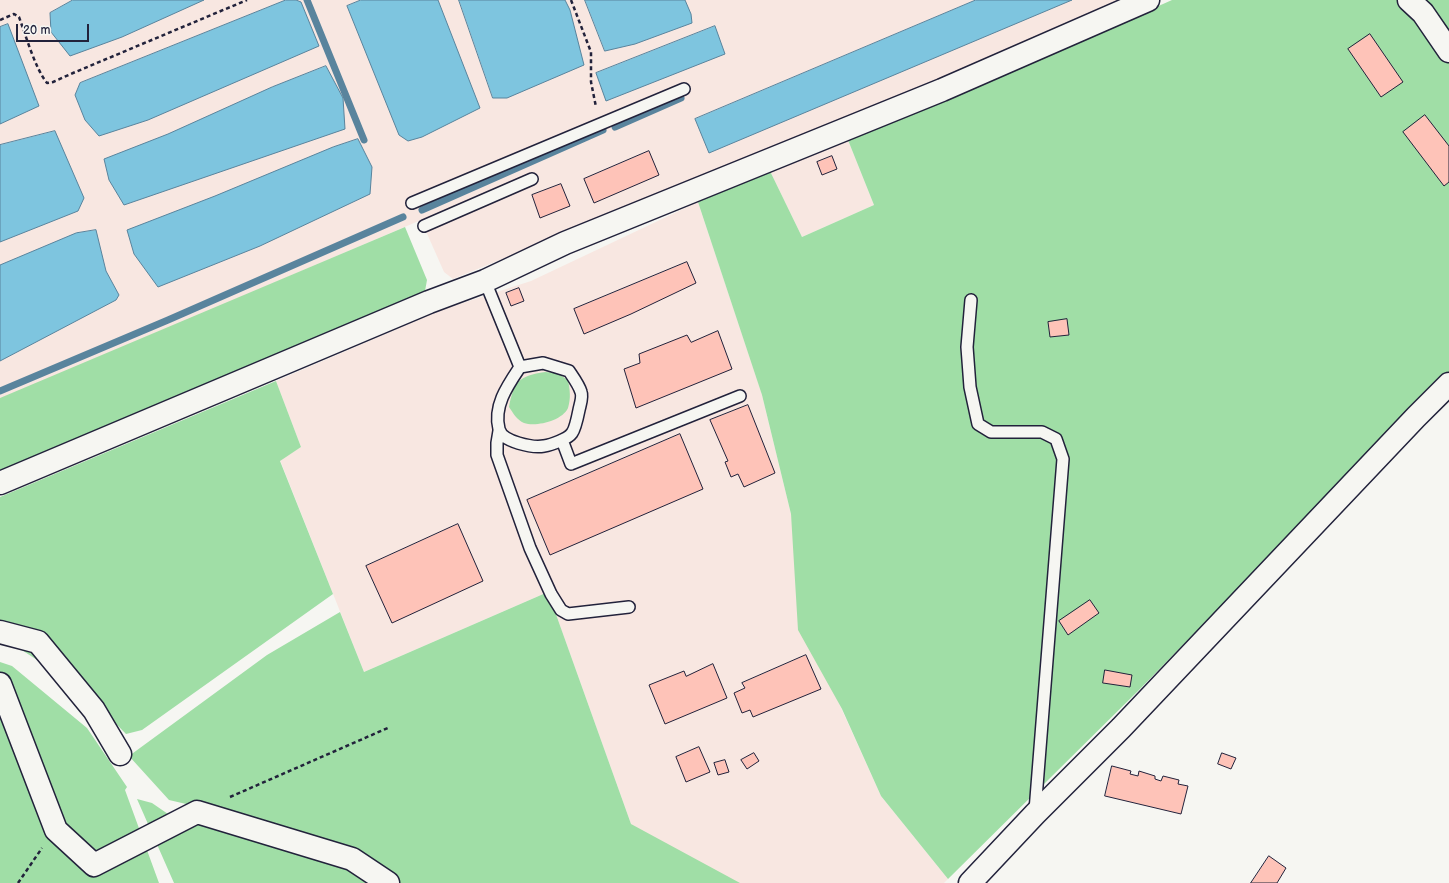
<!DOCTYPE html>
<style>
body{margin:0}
#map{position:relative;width:1449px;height:883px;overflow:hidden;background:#f6f6f2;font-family:"Balsamiq Sans",sans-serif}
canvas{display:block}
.scale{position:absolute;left:16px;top:24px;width:73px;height:18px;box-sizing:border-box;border:2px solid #22223b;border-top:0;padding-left:5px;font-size:12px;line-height:14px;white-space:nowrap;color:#22223b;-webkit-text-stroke:3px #f6f6f2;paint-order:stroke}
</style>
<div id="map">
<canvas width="1449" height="883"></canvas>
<div class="scale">20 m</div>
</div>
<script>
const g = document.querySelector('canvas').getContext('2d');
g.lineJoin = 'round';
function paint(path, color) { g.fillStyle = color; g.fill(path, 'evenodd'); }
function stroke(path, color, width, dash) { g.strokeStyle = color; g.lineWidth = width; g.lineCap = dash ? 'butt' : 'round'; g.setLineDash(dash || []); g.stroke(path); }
const built = new Path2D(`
 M0 0H1125L1036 37 863 112 453 279 444 272 421 220 0 400Z
 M848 140 874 205 802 237 769 169Z
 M698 202 761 391 791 514 813 646 881 796 948 879 944 883H670L631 824 548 592 364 672 280 460 301 447 276 381 444 309 531 281Z`);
const green = new Path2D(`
 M1172 0H1401L1449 61V372L1139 690 948 879 881 796 842 709 798 630 791 514 762 395 698 202 769 169 802 237 874 205 848 140 1035 61Z
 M1419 0H1449V40Z
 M405 227 427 280 425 291 417 298 0 476V398Z
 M545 372 557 373 568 380C570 390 571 398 568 408 562 421 536 427 524 423 517 420 513 413 509 407 514 381 519 376 545 372Z
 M276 381 301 447 280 461 333 594 142 730 126 734 82 689 14 645 0 639V497Z
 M548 592 631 824 740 883H399L361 857 268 823 169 800 129 756 267 655 340 612 364 672Z
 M0 662 12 666 87 728 127 787 125 790 159 883H0Z
 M137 799 152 803 168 814 348 864 377 883H174Z`);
const water = new Path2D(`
 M73 0H204L122 37 70 56 51 32 50 13Z
 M286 0H296L301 2 319 46 148 120 99 136 85 120 75 95 80 83Z
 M361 0H438L480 108 422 137 408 141 399 135 347 6Z
 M459 0H565L570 10 584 65 507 98H493Z
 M585 0H685L691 14 692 23 635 44 605 51Z
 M976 0H1072L709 153 695 119Z
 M8 24 39 106 0 124V27Z
 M715 26 725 54 606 101 596 73Z
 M326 66 343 98 345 129 124 205 109 180 104 159 168 134 272 87Z
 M55 131 84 198 78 211 0 242V145Z
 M358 139 372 167 370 194 260 246 158 287 134 254 127 230 215 196 333 147Z
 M96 230 106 271 119 295 116 300 0 361V265L76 233Z`);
const stream = new Path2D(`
 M307 0 364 140
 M615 127 681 98
 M422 210 603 130
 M0 391 168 320 403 217`);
const building = new Path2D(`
 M1370 34 1403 82 1381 97 1348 49Z
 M1425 115 1449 146V182L1444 186 1403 132Z
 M649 151 659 175 594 203 584 179Z
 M832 156 837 169 822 175 817 162Z
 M561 184 570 206 540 218 532 195Z
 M687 262 696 283 631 314 584 334 574 309Z
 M519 288 524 301 511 306 506 293Z
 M1067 319 1069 335 1050 337 1048 322Z
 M718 331 732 369 636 408 624 369 640 363 639 354 687 335 691 342Z
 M748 405 775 473 744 487 738 474 731 477 725 462 728 461 710 420Z
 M680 434 703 489 550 555 527 500Z
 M458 524 483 581 392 623 366 566Z
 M1090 600 1099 613 1068 635 1059 621Z
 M806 655 821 689 753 717 750 710 742 713 734 693 745 688 742 683Z
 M713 664 727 698 665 724 649 685 684 671 686 676Z
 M1105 670 1132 675 1130 687 1103 683Z
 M699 747 710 772 686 782 676 757Z
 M754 753 759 761 747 769 741 760Z
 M1222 753 1236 758 1231 769 1218 764Z
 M725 760 729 772 718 775 714 763Z
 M1112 766 1131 771 1130 774 1138 776 1139 771 1155 776V779L1161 781 1163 776 1179 780 1178 784 1188 786 1181 814 1105 796Z
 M1269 856 1286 868 1277 883H1251Z`);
const path = new Path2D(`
 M571 0 591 52V82L596 107
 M0 20 14 14 19 17C26 36 35 68 47 83L53 82 73 73 247 0
 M230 797 390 727
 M18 883 42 848`);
const service = new Path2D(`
 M412 203 684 89
 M424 226 532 179
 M485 281 520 367 543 363 569 371C573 377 579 385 581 392 583 397 580 405 579 410 578 415 575 429 572 433 568 439 551 445 544 446 533 448 502 442 499 429 493 406 508 385 520 367
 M971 300 967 347 970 387 978 424 991 432H1042L1056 439 1063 459 1035 811
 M499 431 497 443V455L530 548 551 594 561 610 568 614 629 607
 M562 440 571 464 740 396`);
const minor = new Path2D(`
 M1409 0 1423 13 1449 51
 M0 632 38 642 94 710 120 754
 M0 684 56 830 94 865 197 812 352 859 388 883
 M970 883 1035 814 1121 728 1416 417 1449 384`);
const tertiary = new Path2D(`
 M0 483 429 302 485 281 565 243 942 90 1148 0`);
paint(built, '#f8e7e1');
paint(green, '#a0dea6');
paint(water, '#7ec5df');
stroke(water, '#59849d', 1);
stroke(stream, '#59849d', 7);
paint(building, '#fec3b8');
stroke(building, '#22223b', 1);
stroke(service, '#22223b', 14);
stroke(minor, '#22223b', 25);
stroke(tertiary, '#22223b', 25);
stroke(path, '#22223b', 2.5, [4, 3]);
stroke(service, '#f6f6f2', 11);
stroke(minor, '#f6f6f2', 22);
stroke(tertiary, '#f6f6f2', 22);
</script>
